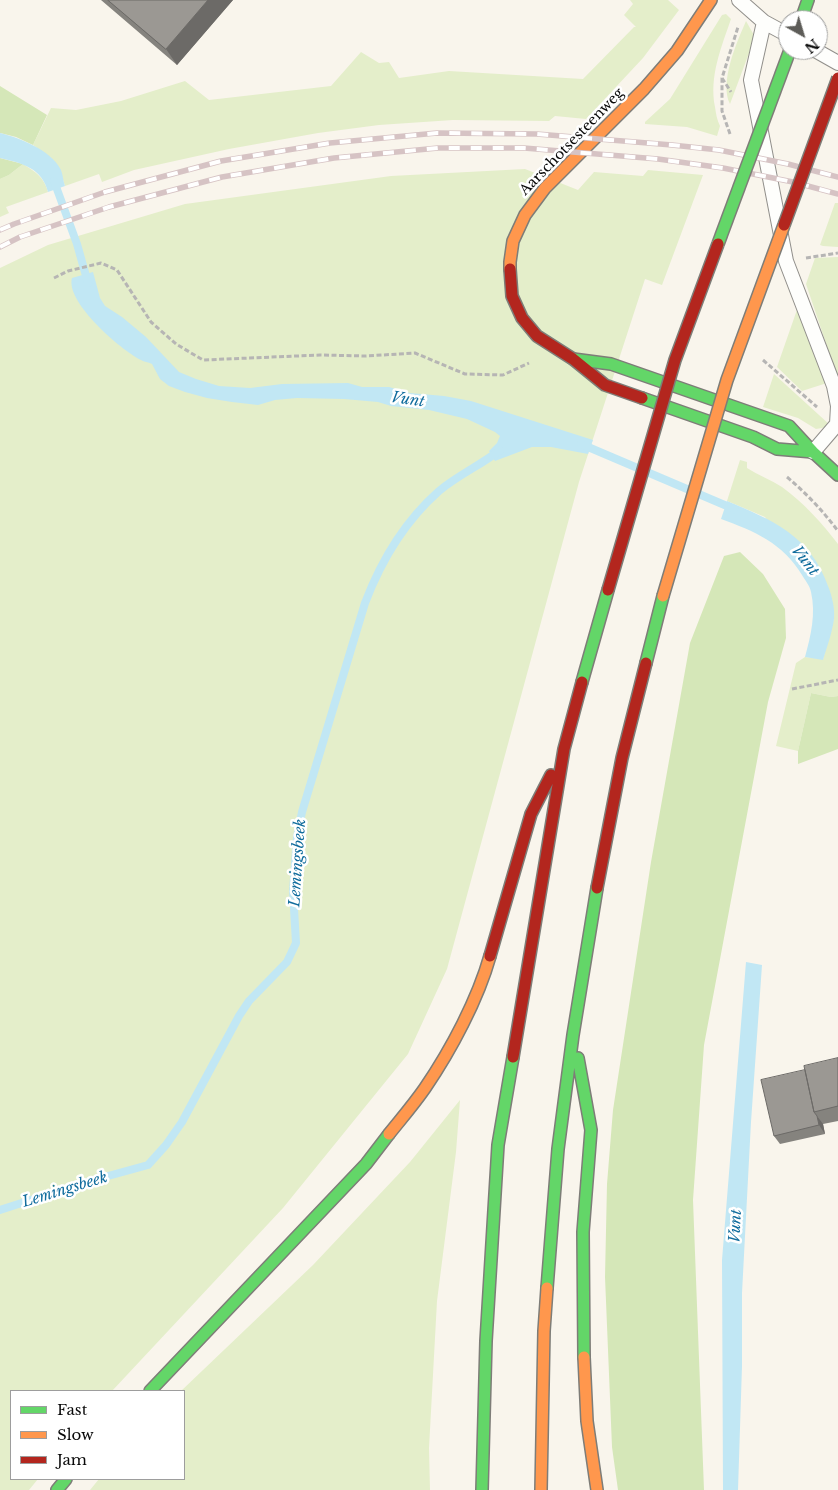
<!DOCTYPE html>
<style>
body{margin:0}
#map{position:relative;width:838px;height:1490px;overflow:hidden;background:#f9f5ec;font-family:"Libre Baskerville",serif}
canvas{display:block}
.legend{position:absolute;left:10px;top:1390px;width:175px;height:90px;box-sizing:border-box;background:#fff;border:1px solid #9d9d9d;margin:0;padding:6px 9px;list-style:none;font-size:15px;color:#090909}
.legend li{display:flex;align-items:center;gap:10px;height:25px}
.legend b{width:25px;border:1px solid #9d9d9d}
.north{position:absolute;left:778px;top:10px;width:50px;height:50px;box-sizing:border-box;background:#fff;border:1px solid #9d9d9d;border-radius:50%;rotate:141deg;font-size:14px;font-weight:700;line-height:20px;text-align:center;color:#090909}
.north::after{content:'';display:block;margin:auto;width:18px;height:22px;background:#5d5c58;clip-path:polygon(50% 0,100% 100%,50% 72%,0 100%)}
</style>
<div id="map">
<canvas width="838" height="1490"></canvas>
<ul class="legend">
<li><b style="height:6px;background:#63d668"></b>Fast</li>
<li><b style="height:6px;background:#ff974d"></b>Slow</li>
<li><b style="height:6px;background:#b3261e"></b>Jam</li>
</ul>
<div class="north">N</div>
</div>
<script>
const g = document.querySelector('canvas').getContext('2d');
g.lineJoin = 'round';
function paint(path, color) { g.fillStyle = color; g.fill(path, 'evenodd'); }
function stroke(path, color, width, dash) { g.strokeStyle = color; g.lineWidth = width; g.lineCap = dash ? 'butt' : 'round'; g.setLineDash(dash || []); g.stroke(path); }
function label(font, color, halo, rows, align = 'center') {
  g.font = font + ' "Libre Baskerville",serif'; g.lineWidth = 5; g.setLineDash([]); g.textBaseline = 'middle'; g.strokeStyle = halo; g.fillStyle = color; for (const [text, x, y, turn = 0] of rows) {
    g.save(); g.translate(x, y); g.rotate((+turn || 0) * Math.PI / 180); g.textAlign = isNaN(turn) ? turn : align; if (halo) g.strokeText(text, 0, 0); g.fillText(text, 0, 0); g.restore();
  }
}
const green = new Path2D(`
 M630 0H668L679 10 643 58 586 119 555 116 549 121 453 120 379 125 318 133 229 149 134 170 102 182 99 174 65 186 60 170 52 159 33 145 51 108 76 110 121 101 185 81 209 100 331 86 361 52 379 63 389 62 399 78 449 71 583 79 634 27H636L624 15 633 4Z
 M726 14 731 19C721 48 709 77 715 107 716 114 717 120 720 126L717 136 687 127 645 124V122L670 99 722 15Z
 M746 21 755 37 730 104C719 82 737 42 746 21Z
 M23 164C36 172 44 177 48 192L6 207 9 213 0 217V179L9 175Z
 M525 169 578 190 594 172 643 176 648 170 703 175 662 285 645 279 579 482 447 969 408 1054 283 1208 112 1391H11V1479H38L29 1490H0V268L48 245 185 204 391 176Z
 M835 203H838V247L823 246 820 245Z
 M838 257V379L806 284 815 258Z
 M799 304 827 383 802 391 777 367Z
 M774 374 830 425 822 428 816 429 798 418 763 407Z
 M740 460 747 462V468C758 475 771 480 782 487 804 503 822 523 838 544V696L831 697 811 693 798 751 776 746 796 663 805 657 823 659 834 618 765 517 727 501Z
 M460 1100 456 1152 437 1301 429 1448 430 1490H90L99 1479H184V1391H181L313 1265 410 1162Z`);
const forest = new Path2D(`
 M0 86 47 115 33 145 16 137 0 133Z
 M0 158 23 164 9 175 0 179Z
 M740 552 763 574 785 609 786 638 768 702 704 1045 693 1200 704 1490H618L612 1447 605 1277 607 1184 613 1110 651 862 690 643 724 556Z
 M811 693 831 697 838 696V749L798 764V751Z`);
const water = new Path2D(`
 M0 133C20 138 51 150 61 170 63 175 63 181 65 186L48 192C42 168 22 163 0 158Z
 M93 272 100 298 105 306 122 317 146 337 179 372 196 379 219 386 250 388 282 384 348 383 362 387H389L410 393 444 396 471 401 593 440 588 454 551 447H532L495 461 489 451 497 443 500 436 495 432 467 419 429 410 391 406 378 402 344 399 297 398 275 400 258 405 232 402 207 398 185 392 169 386 160 379 152 364C148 362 144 362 141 360 121 350 65 302 72 278Z
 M727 501C772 520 810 535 828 586 832 596 835 608 834 619 832 633 827 647 823 660L805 657C811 635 816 614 811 592 810 586 805 580 802 575 783 543 754 531 721 519Z
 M746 962 762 965 751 1122 742 1293V1366L738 1490H723L722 1260Z`);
const stream = new Path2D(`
 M54 181 77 244 88 283
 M581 444 734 509
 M0 1210 90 1181 148 1165 166 1145 182 1122 239 1016 249 1001 287 962 296 943 293 891 297 837 302 812 365 603C381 561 405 521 439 491 458 475 481 465 500 450`);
const path = new Path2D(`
 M722 78 731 92
 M730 134 722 111V78L738 27
 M806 258 838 253
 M54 278 68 271 101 263 117 270 151 322 176 344 203 360 320 355 366 356 415 353 465 374 503 375 529 363
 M763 360 817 407
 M787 477C806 493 823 511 838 531
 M792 689 838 680`);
const lane = new Path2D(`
 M739 0 764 22 788 35
 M764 22 751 80 786 261 834 386 838 406 837 424 813 452
 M815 50 838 63`);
const fast = new Path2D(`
 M801 20 808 0
 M573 359 611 364 789 426 813 452 838 475
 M642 398 753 437 777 449 813 452
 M646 663 663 596
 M582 682 608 590
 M578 1058 591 1130 583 1232 584 1357
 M547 1288 558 1149 573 1035 597 888
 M150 1391 366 1164 389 1134
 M57 1490 66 1479
 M482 1490 486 1341 498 1145 513 1057`);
const slow = new Path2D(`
 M510 269V262L513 241 525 215 545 188 644 89 677 51 711 0
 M389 1134C401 1119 414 1104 425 1088 451 1050 478 999 490 956
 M584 1357 587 1421 597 1490
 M541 1490 544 1331 547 1288`);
const jam = new Path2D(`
 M510 269 512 296 522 318 537 336 573 359 605 385 642 398
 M597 888 622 758 646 663
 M490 956 531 814 551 775
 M513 1057 564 749 582 682`);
const rail = new Path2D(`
 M0 230 14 224 105 192 221 161 330 143 437 133 537 134 672 145 719 150 788 164 838 177
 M0 247 20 237 109 207 222 177 334 158 438 148H524L658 159 723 168 793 182 838 194`);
const fastBridge = new Path2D(`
 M718 244 790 50`);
const slowBridge = new Path2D(`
 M663 596 727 380 784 225`);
const jamBridge = new Path2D(`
 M784 225 838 78
 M608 590 675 360 718 244`);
const wall = new Path2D(`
 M101 0H233L177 65Z
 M838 1058V1121L823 1124 825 1134 780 1144 774 1136 805 1070Z`);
const shadedWall = new Path2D(`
 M208 0H233L177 65 166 49Z
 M817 1116 823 1124 825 1134 819 1125Z`);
const building = new Path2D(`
 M108 0H208L166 49Z
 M838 1058V1106L814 1112 804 1066Z
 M805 1070 814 1112 817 1116 819 1125 774 1136 761 1080Z`);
const streetNames = [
 ["Aarschotsesteenweg",572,142,-46]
];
const waterNames = [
 ["Vunt",408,400,8],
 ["Vunt",805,561,52],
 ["Lemingsbeek",298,863,-86],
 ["Lemingsbeek",65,1190,-17],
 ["Vunt",736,1226,-87]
];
paint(green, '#e4eeca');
paint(forest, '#d5e7b8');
paint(water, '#c1e7f4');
stroke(stream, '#c1e7f4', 8);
stroke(lane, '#918f8b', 16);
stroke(fast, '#7e7d78', 14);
stroke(slow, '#7e7d78', 14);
stroke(jam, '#7e7d78', 14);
stroke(path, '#b6b5b4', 3, [5, 2.5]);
stroke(lane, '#fefefc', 14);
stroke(fast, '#63d668', 11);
stroke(slow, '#ff974d', 11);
stroke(jam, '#b3261e', 11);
stroke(rail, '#d6c3c4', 5.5);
stroke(rail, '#fff', 4, [11]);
stroke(fastBridge, '#7e7d78', 14, []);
stroke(slowBridge, '#7e7d78', 14, []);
stroke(jamBridge, '#7e7d78', 14, []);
stroke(fastBridge, '#63d668', 11);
stroke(slowBridge, '#ff974d', 11);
stroke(jamBridge, '#b3261e', 11);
paint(wall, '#85837e');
paint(shadedWall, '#6c6a67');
paint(building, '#9b9893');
stroke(building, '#6c6a67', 1);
label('14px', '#090909', '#fff', streetNames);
label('italic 15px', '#106c9d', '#fff', waterNames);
</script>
